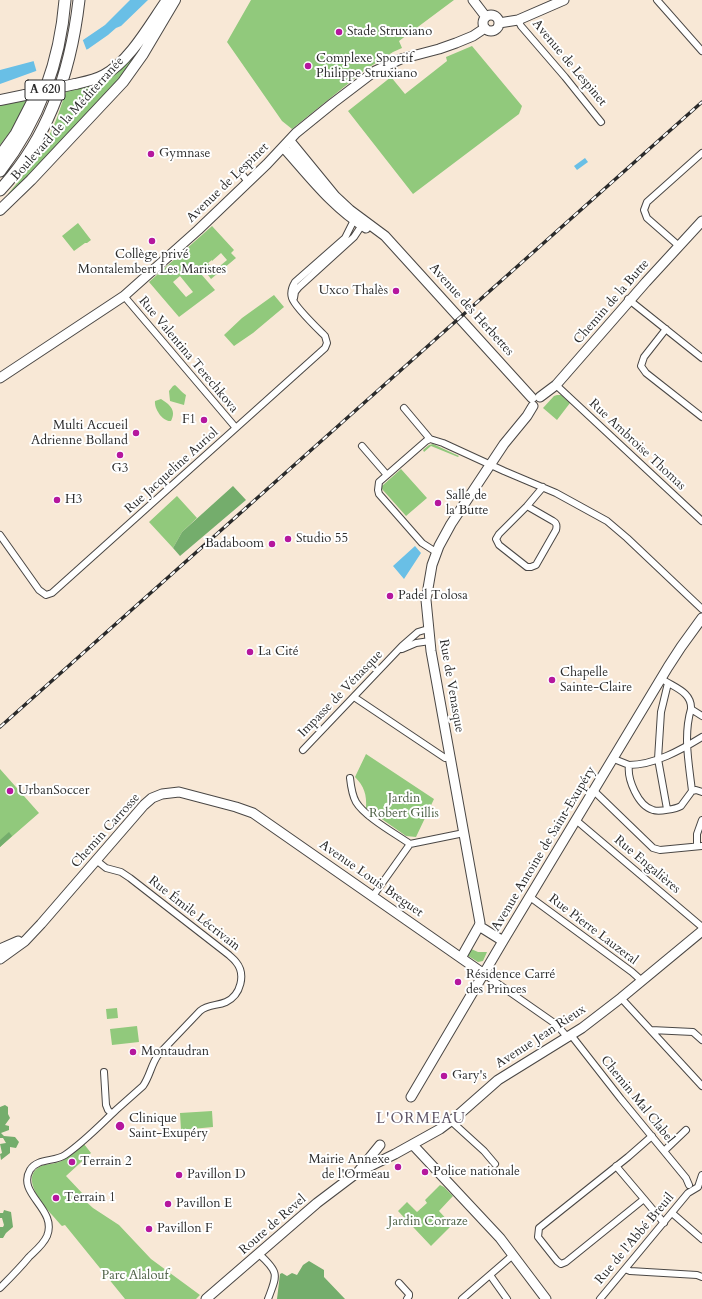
<!DOCTYPE html>
<meta charset="utf-8">
<style>
body{margin:0}
canvas{display:block;background:#f8e8d6}
</style>
<canvas width="702" height="1299"></canvas>
<script>
const g = document.querySelector('canvas').getContext('2d');
g.lineJoin = 'round';
function paint(path, color) { g.fillStyle = color; g.fill(path, 'evenodd'); }
function stroke(path, color, width, dash) { g.strokeStyle = color; g.lineWidth = width; g.lineCap = dash ? 'butt' : 'round'; g.setLineDash(dash || []); g.stroke(path); }
function label(font, color, halo, rows, align = 'center') {
  g.font = font + ' Cardo,serif'; g.lineWidth = 4; g.setLineDash([]); g.textBaseline = 'middle'; g.strokeStyle = halo; g.fillStyle = color; for (const [text, x, y, turn = 0] of rows) {
    g.save(); g.translate(x, y); g.rotate((+turn || 0) * Math.PI / 180); g.textAlign = isNaN(turn) ? turn : align; if (halo) g.strokeText(text, 0, 0); g.fillText(text, 0, 0); g.restore();
  }
}
const green = new Path2D(`
 M251 0H454L399 41 402 48 393 52 365 70 292 129 282 121 227 42Z
 M472 46 522 106 519 114 413 194 348 111 391 77 405 94 447 61 446 57Z
 M137 52 138 53 124 76 10 196 8 194C26 173 43 150 54 125 59 114 62 101 67 90L106 79 116 73Z
 M28 98 16 124 0 145V104Z
 M78 223 91 240 87 243H85L74 251 62 236Z
 M212 226 234 250 231 253 236 258 211 279 205 271 201 274 215 290 179 317 149 282ZM221 253 227 260 214 271 208 263 212 260V261ZM180 276 193 292 186 297 173 282Z
 M274 295 284 307 253 333 234 346 224 335 242 318Z
 M175 385C179 388 181 392 186 395L184 405 170 401 169 391 173 386Z
 M557 395H561L570 403 557 420 543 408 554 396Z
 M161 399C169 404 177 410 171 421 163 422 154 409 155 401Z
 M433 444 459 456 458 457 431 446 424 452 423 450 429 445Z
 M401 469 427 498 406 516 382 489V486Z
 M177 496 197 518 182 532 173 548 149 522Z
 M366 754 434 799 416 837 406 836 366 808C367 795 364 786 355 777Z
 M0 769 39 813 0 847Z
 M469 948 478 952H487L483 961 478 962 465 954Z
 M117 1008 118 1018 107 1019 106 1009Z
 M137 1026 139 1042 112 1045 110 1029Z
 M212 1111 213 1127 181 1130 180 1113Z
 M84 1144 91 1153 66 1176 83 1194 82 1198 93 1208 119 1225 151 1259 200 1295 196 1299H125L65 1225 62 1226C52 1214 15 1179 41 1166 47 1164 53 1164 59 1162 68 1159 76 1150 84 1144Z
 M440 1185 444 1187 453 1196 439 1211 450 1223V1227L431 1246 398 1211 407 1202 417 1212 427 1203 425 1200Z`);
const forest = new Path2D(`
 M233 486 246 500 180 556 173 548 182 532Z
 M9 832 12 836 0 847V840Z
 M5 1105 8 1107V1114L10 1118 5 1125 9 1126V1130L1 1133 4 1136 15 1137 19 1142 16 1148 10 1147V1153L1 1160 0 1154 2 1153 0 1144 6 1143 3 1138H0V1107Z
 M4 1210 11 1212 13 1227 6 1233 3 1238H0V1227H3L4 1225 2 1218H0V1213H3Z
 M309 1261 324 1270V1277L345 1299H277L280 1274 282 1273 287 1276 292 1273 297 1275 303 1265Z`);
const water = new Path2D(`
 M130 0H148L121 26 116 28 108 35 88 49 36 71 0 84V70L34 61 83 40 105 25Z
 M585 158 588 162 577 170 574 166Z
 M415 546 421 553 404 579 393 566Z`);
const pier = new Path2D(`
 M82 38 87 51 37 73 33 59Z`);
const street = new Path2D(`
 M657 0 702 51
 M518 20 521 26 565 77 601 122
 M242 174 248 182
 M679 246 647 218 644 210 647 202 702 153
 M124 296 236 428
 M294 298 295 292 299 287 354 237 364 222
 M628 299 702 358
 M666 329 644 357 641 366 646 373 702 417
 M556 385 702 521
 M404 408 430 439
 M362 446 387 475
 M527 506 553 521C557 523 557 526 556 530L536 565 531 567H527L499 545 496 539 499 534 527 506 543 487
 M0 535 39 590 46 595 52 593 325 348 327 343 325 336C317 328 295 307 292 298 290 292 292 287 295 282L345 238 355 218
 M436 552 422 543 379 494 378 490 379 482 426 441 430 439 443 443 504 471 556 493 607 521 627 538 702 609
 M402 649 416 643 430 641
 M665 681C676 688 692 693 691 709L702 716
 M354 697 445 758 450 757
 M303 750 402 646 418 632 428 629
 M614 759 629 765C627 779 638 806 653 810 659 812 676 809 681 806L692 791C689 764 683 736 691 709
 M629 765C654 765 681 750 702 737
 M350 778C351 787 352 795 356 802 365 817 396 834 410 844
 M594 791 653 848 660 850 702 846
 M692 791 696 790 702 792
 M667 809 658 759 661 712 668 683
 M577 821 702 927
 M697 846V834L702 820
 M373 896 410 844 464 833
 M530 897 632 972 642 981
 M484 974 557 1025 568 1038
 M621 998 702 1086
 M651 1030 693 1032 702 1040
 M571 1035 621 1099 686 1178 689 1185
 M104 1072 106 1105 108 1110 112 1114
 M451 1121 484 1151 495 1164
 M652 1136 628 1157 539 1228 538 1237 557 1261 561 1264 566 1262 644 1199 664 1223
 M664 1151 686 1130
 M616 1166 644 1199
 M672 1213 702 1239
 M259 1254C280 1273 277 1275 268 1299
 M625 1269 630 1271 697 1275 702 1277
 M490 1275 507 1299
 M399 1283 409 1294V1296L407 1299
 M0 1288C10 1278 20 1268 29 1257 35 1251 43 1245 47 1236 58 1209 16 1194 30 1170 37 1158 55 1162 65 1155 84 1142 100 1125 116 1110 125 1102 134 1094 143 1086 150 1076 151 1065 158 1055L200 1011C208 1004 217 1006 226 1002 241 995 246 974 236 962 234 959 231 957 229 955L130 878 121 872 106 868 96 860
 M462 1299 513 1255
 M600 1299 688 1193 698 1187 702 1175`);
const secondary = new Path2D(`
 M473 0 486 17
 M483 23a8 8 0 1 1 16 0a8 8 0 1 1-16 0Z
 M499 23 518 20 564 0
 M290 141 335 196 350 210 385 236 532 398
 M283 147C310 177 332 207 366 228
 M0 378 124 296 198 230 267 164 296 133 333 103 375 71 401 59 439 49 456 43 473 36 485 28
 M540 397 556 385 646 282 702 221
 M479 926 503 941
 M0 949 18 941
 M461 958 479 926 480 923 431 651 426 600 432 565 439 546 451 524 504 444 527 416 533 406
 M0 959 25 941 41 924 144 805 152 798 162 794 179 792 236 807 253 813 484 974
 M411 1097 503 941 668 667 681 647 702 618
 M413 1145 500 1238 546 1299
 M358 1172 395 1154 440 1129 456 1117 498 1080 582 1028 621 998 702 931
 M206 1299 317 1203 358 1172 380 1145`);
const primary = new Path2D(`
 M75 84C84 82 95 80 104 75 130 61 150 24 167 0
 M0 100 25 95
 M0 210 31 180 123 82 143 54 175 0`);
const highway = new Path2D(`
 M0 156 16 134 35 97
 M0 171C38 121 60 63 65 0
 M0 190C49 138 71 70 79 0`);
const rail = new Path2D(`
 M0 727 702 102`);
const primaryBridge = new Path2D(`
 M25 95 75 84`);
const markers = [
 [339,32,4,"#b5179e"],
 [308,66,4,"#b5179e"],
 [151,154,4,"#b5179e"],
 [152,241,4,"#b5179e"],
 [396,291,4,"#b5179e"],
 [204,420,4,"#b5179e"],
 [136,433,4,"#b5179e"],
 [120,455,4,"#b5179e"],
 [57,500,4,"#b5179e"],
 [438,503,4,"#b5179e"],
 [288,539,4,"#b5179e"],
 [272,544,4,"#b5179e"],
 [390,596,4,"#b5179e"],
 [250,652,4,"#b5179e"],
 [552,680,4,"#b5179e"],
 [10,791,4,"#b5179e"],
 [458,982,4,"#b5179e"],
 [133,1052,4,"#b5179e"],
 [444,1076,4,"#b5179e"],
 [120,1126,5,"#b5179e"],
 [72,1162,4,"#b5179e"],
 [398,1167,4,"#b5179e"],
 [425,1172,4,"#b5179e"],
 [179,1175,4,"#b5179e"],
 [56,1198,4,"#b5179e"],
 [168,1204,4,"#b5179e"],
 [149,1229,4,"#b5179e"]
];
const shields = [
 [45,90,40]
];
const shieldNames = [
 ["A 620",45,90]
];
const poiNames = [
 ["Stade Struxiano",347,32],
 ["Complexe Sportif",316,59],
 ["Philippe Struxiano",316,74],
 ["Gymnase",159,154],
 ["Collège privé",152,255,"center"],
 ["Montalembert Les Maristes",152,270,"center"],
 ["Uxco Thalès",388,291,"right"],
 ["F1",196,420,"right"],
 ["Multi Accueil",128,426,"right"],
 ["Adrienne Bolland",128,441,"right"],
 ["G3",120,469,"center"],
 ["Salle de",446,496],
 ["la Butte",446,511],
 ["H3",65,500],
 ["Studio 55",296,539],
 ["Badaboom",264,544,"right"],
 ["Padel Tolosa",398,596],
 ["La Cité",258,652],
 ["Chapelle",560,673],
 ["Sainte-Claire",560,688],
 ["UrbanSoccer",18,791],
 ["Résidence Carré",466,975],
 ["des Princes",466,990],
 ["Montaudran",141,1052],
 ["Gary's",452,1076],
 ["Clinique",129,1119],
 ["Saint-Exupéry",129,1134],
 ["Mairie Annexe",390,1160,"right"],
 ["de l'Ormeau",390,1175,"right"],
 ["Terrain 2",80,1162],
 ["Police nationale",433,1172],
 ["Pavillon D",187,1175],
 ["Terrain 1",64,1198],
 ["Pavillon E",176,1204],
 ["Pavillon F",157,1229]
];
const streetNames = [
 ["Avenue de Lespinet",569,63,50],
 ["Boulevard de la Méditerranée",68,119,-48],
 ["Avenue de Lespinet",228,183,-44],
 ["Chemin de la Butte",612,302,-49],
 ["Avenue des Herbettes",471,310,48],
 ["Rue Valentina Terechkova",188,355,50],
 ["Rue Ambroise Thomas",637,445,43],
 ["Rue Jacqueline Auriol",172,471,-42],
 ["Rue de Venasque",451,686,80],
 ["Impasse de Vénasque",341,694,-46],
 ["Chemin Carrosse",106,831,-48],
 ["Avenue Antoine de Saint-Exupéry",544,849,-59],
 ["Rue Engalières",647,865,40],
 ["Avenue Louis Breguet",371,879,35],
 ["Rue Émile Lécrivain",194,914,38],
 ["Rue Pierre Lauzeral",593,930,37],
 ["Avenue Jean Rieux",541,1037,-33],
 ["Chemin Mal Clabel",637,1100,51],
 ["Route de Revel",273,1225,-41],
 ["Rue de l'Abbé Breuil",635,1239,-50]
];
const parkNames = [
 ["Jardin",404,799],
 ["Robert Gillis",404,814],
 ["Jardin Corraze",428,1222],
 ["Parc Alalouf",135,1276]
];
const quarterNames = [
 ["L'ORMEAU",421,1120]
];
paint(green, '#91c97c');
paint(forest, '#74ad6c');
paint(water, '#69bfe6');
paint(pier, '#f8e8d6');
stroke(street, '#4a4745', 8);
stroke(secondary, '#4a4745', 11);
stroke(primary, '#4a4745', 12);
stroke(highway, '#4a4745', 13);
stroke(street, '#fff', 6);
stroke(secondary, '#fff', 9);
stroke(primary, '#fff', 10);
stroke(highway, '#fff', 11);
stroke(rail, '#2b2b2b', 3.5);
stroke(rail, '#fff', 2, [6]);
stroke(primaryBridge, '#4a4745', 12, []);
stroke(primaryBridge, '#fff', 10);
for (const [x, y, r, color] of markers) { const dot = new Path2D(); dot.arc(x, y, r, 0, 2 * Math.PI); g.fillStyle = color; g.fill(dot); stroke(dot, '#fff', 1.5); }
for (const [x, y, w] of shields) { const box = new Path2D(); box.roundRect(x - w / 2, y - 10, w, 20, 3); g.fillStyle = '#fff'; g.fill(box); stroke(box, '#2b2b2b', 1); }
label('bold 12px', '#2b2b2b', null, shieldNames);
label('13px', '#2b2b2b', '#fff', poiNames, 'left');
label('13px', '#2b2b2b', '#fff', streetNames);
label('13px', '#4f6247', '#fff', parkNames);
g.letterSpacing = '1px';
label('15px', '#605667', '#fff', quarterNames);
g.letterSpacing = '0px';
</script>
